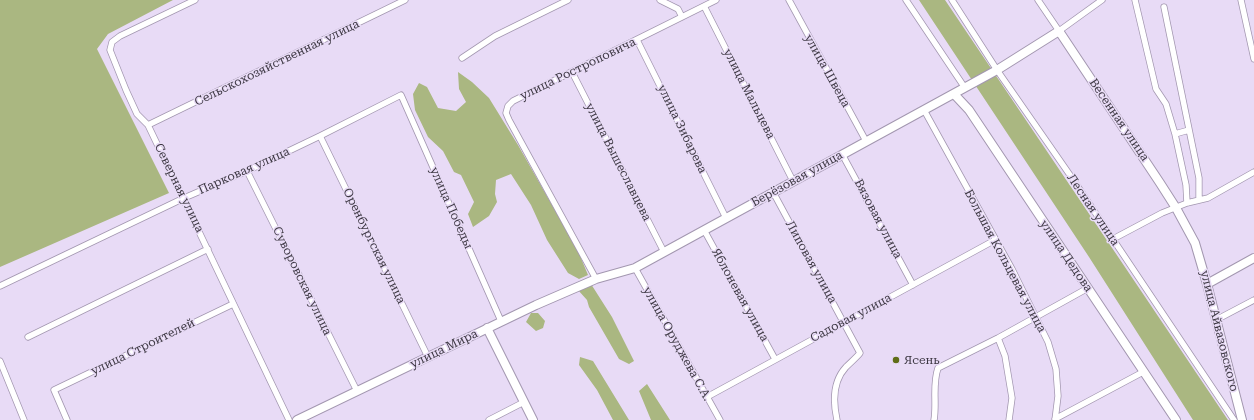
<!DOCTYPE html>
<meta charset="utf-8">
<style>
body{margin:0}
canvas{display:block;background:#e8dbf6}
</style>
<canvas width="1254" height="420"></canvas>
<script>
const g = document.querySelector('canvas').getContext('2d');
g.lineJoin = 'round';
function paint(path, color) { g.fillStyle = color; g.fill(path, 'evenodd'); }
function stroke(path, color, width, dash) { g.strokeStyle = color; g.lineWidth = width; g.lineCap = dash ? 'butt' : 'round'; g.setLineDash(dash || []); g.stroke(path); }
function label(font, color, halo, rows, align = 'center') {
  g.font = font + ' "Roboto Serif",serif'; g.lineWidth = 3; g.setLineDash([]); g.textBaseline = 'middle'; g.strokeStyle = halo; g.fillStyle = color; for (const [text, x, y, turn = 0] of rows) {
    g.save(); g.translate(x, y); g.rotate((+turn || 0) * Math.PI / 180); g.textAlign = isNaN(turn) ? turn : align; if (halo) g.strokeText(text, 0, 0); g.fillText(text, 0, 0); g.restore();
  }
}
const forest = new Path2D(`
 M0 0H173L108 34 97 49 169 193 0 267Z
 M919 0H945L1228 420H1193L1089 257Z
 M458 72 472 82 489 98 518 145 578 251 588 275 579 279 568 273 547 240 531 205 511 174 496 180 495 194 497 202 489 216 473 227 468 214 474 202 461 175 454 172 443 151 428 137 415 110 413 94 419 83 427 87 438 108 456 111 466 102 459 89Z
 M591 284 612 317 634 361 629 364 619 359 589 307 587 300 578 290Z
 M531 313H538L545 321 543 328 536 331 526 322Z
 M580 357 593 361 629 420H613L597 390 579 365Z
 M647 384 670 420H651L639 391Z`);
const street = new Path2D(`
 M195 0 120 36 112 42 110 50 126 90 137 114 148 125 289 420
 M660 0 678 9 682 17
 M789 0 866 141
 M906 0 965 88
 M952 0 997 70 1072 178 1234 420
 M1038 0 1059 31 1102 0
 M1135 0 1156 89 1166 104 1175 134 1186 185 1187 203
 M1241 0 1254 59
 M704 6 793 181
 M1164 7 1199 178V200
 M637 40 726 218
 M462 58 495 36 568 0
 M572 72 664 252
 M924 110 1012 269 1048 342 1056 369 1058 396 1055 420
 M148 125 405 0
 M1175 134 1189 130
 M320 136 428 357
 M842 154 913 285
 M247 171 357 391
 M773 192 860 353C856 358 851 362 846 367 833 381 833 402 837 420
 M704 230 775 359
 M1113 239 1162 213 1187 203 1208 198 1254 172
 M635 268 720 420
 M596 279 509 120 506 113 508 106 513 101 716 0
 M0 286 184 198 247 171 320 136 401 95 501 321
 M1216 320 1254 300
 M28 337 208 249
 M998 338 1005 356 1012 398 1009 420
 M0 361 24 420
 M707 397 995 240
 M1055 419 1143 372
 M67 420 54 390 233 304
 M489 420 524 402
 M934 420C937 403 932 385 938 368L998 338 1088 288`);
const secondary = new Path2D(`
 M954 94 969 110 1176 420
 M1207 284 1254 258
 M487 328 533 420
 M297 420 536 305 596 279 635 268 997 70 1059 31 1160 183 1176 208 1195 243 1207 284 1242 420`);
const markers = [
 [896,360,4,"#5f6d17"]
];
const streetNames = [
 ["Сельскохозяйственная улица",277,63,-26],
 ["улица Ростроповича",578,69,-26],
 ["улица Швеца",827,71,61],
 ["улица Мальцева",749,94,63],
 ["Весенная улица",1119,120,56],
 ["улица Зибарева",682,129,64],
 ["улица Вышеславцева",618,162,63],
 ["Парковая улица",244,171,-24],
 ["Берёзовая улица",797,179,-29],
 ["Северная улица",179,188,64],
 ["улица Победы",451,208,66],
 ["Лесная улица",1093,210,56],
 ["Вязовая улица",878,219,62],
 ["Оренбургская улица",374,246,64],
 ["улица Дедова",1066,256,56],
 ["Большая Кольцевая улица",1005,261,62],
 ["Липовая улица",811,262,61],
 ["Суворовская улица",302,281,64],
 ["Яблоневая улица",740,295,61],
 ["Садовая улица",851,318,-28],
 ["улица Айвазовского",1219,331,76],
 ["улица Оруджева С.А.",677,344,61],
 ["улица Строителей",143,347,-26],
 ["улица Мира",444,349,-26]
];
const poiNames = [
 ["Ясень",904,360]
];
paint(forest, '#aab781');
stroke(street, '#a397b0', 7);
stroke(secondary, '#a397b0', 10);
stroke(street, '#fff', 5.5);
stroke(secondary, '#fff', 8);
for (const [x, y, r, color] of markers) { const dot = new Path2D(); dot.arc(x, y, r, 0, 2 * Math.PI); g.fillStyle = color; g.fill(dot); stroke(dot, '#e8dbf6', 1.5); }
label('12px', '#3d3843', '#e8dbf6', streetNames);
label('12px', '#3d3843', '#e8dbf6', poiNames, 'left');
</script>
